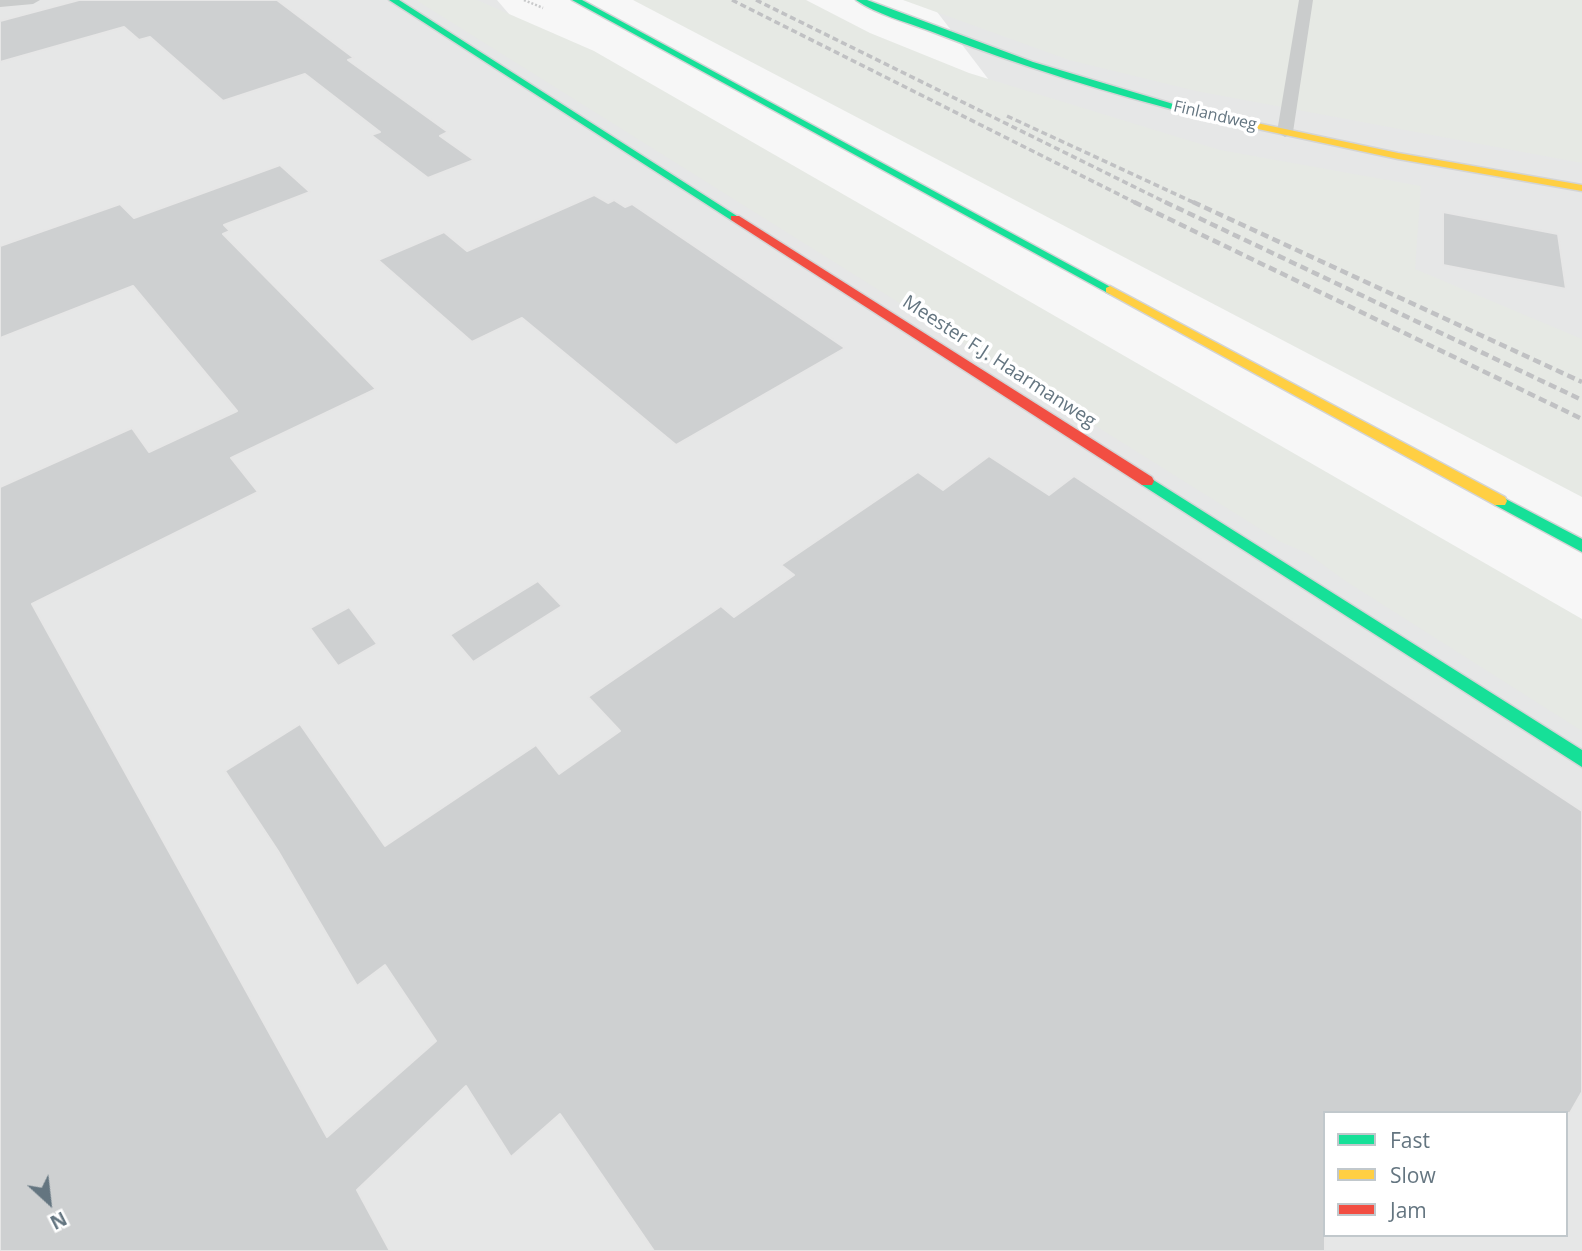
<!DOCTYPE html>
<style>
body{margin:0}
#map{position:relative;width:1582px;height:1251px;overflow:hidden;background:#f7f7f7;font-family:"Open Sans",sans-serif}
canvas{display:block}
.legend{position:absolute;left:1323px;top:1111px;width:245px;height:126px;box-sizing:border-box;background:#fff;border:2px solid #c1c8cc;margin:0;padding:9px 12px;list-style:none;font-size:21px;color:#647580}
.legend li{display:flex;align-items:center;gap:14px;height:35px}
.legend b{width:35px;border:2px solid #c1c8cc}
.north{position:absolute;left:14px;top:1167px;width:70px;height:70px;-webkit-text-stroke:5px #fff;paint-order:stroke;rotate:153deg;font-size:19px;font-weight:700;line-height:28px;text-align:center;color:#647580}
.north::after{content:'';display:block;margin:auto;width:24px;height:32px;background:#647580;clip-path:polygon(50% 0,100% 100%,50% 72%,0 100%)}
</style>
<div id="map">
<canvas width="1582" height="1251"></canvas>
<ul class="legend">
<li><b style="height:9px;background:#16e098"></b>Fast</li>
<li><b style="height:9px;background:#ffcf43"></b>Slow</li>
<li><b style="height:9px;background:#f24e42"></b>Jam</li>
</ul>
<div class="north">N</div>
</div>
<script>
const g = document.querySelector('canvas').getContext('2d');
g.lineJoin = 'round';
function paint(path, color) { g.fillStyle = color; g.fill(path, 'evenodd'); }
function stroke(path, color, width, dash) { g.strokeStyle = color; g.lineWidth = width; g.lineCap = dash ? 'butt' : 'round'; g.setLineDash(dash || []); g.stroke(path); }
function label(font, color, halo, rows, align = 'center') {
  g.font = font + ' "Open Sans",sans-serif'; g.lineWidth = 7; g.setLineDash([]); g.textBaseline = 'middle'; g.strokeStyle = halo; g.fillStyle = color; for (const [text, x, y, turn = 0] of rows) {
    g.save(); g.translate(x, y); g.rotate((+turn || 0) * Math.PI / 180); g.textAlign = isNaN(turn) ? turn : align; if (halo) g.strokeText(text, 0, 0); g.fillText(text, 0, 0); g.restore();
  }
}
const built = new Path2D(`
 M0 0H497L539 49 1582 684V1251H0ZM1325 1113H1566V1235H1325Z
 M928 0H1582V354L1005 101Z`);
const green = new Path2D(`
 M416 0H477L594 51 1582 619V731L1344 580 1307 553 1281 542Z
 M633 0H806L870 33 969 73 1220 150 1421 186 1415 269 1582 339V497Z
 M903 0H1582V163L1196 91 1069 60Z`);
const building = new Path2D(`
 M79 0H277L354 58 348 60 448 132 440 136 474 160 428 178 371 135 380 132 305 74 223 101 150 37 139 40 124 27 0 62V21Z
 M280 165 310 192 224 225 230 231 223 234 376 389 231 458 258 492 32 604 327 1137 436 1041 385 965 357 986 278 851 225 771 300 724 385 846 536 745 559 774 620 731 588 697 721 606 734 617 794 575 781 565 918 472 943 490 989 456 1049 495 1074 476 1582 811V1092L1570 1113H1325V1251H654L560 1114 511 1157 466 1086 357 1190 390 1251H0V487L132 428 149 452 237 411 133 286 0 338V246L120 204 134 218Z
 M594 195 608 203 614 200 625 207 632 204 845 348 676 445 522 318 472 342 378 260 444 232 467 251Z
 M1443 212 1558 234 1566 289 1443 265Z
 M538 581 562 606 473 662 450 635Z
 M349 607 377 644 338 666 310 628Z`);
const path = new Path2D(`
 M524 0 543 8`);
const lane = new Path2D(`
 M0 0H40L33 4 0 7Z
 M1299 0H1313L1293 132 1285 137 1277 132Z`);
const fast = new Path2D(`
 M389 0H399L740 218 731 220Z
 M572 0H582L1116 290 1110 294 1106 292Z
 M856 0H867L1033 62 1210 115 1205 118C1112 94 1019 66 930 31 906 22 876 14 856 0Z
 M1147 476 1582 750V767L1142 485 1140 481Z
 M1500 496 1582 539V552L1495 505 1493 501 1495 497Z`);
const slow = new Path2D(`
 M1205 112 1398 153 1582 185V191L1398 159 1202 117 1200 115Z
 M1110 286 1505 497 1507 501 1505 505H1495L1106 292V288Z`);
const jam = new Path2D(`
 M731 216H739L1152 477 1154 481 1152 485H1142L731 220Z`);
const railFar1 = new Path2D(`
 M732 0 1138 204
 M756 0 1169 204
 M1007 116 1197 204`);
const rail = new Path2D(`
 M1134 202 1582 419
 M1165 202 1582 400
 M1193 202 1582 382`);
const farStreetnames = [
 ["Finlandweg",1215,116,13]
];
const streetNames = [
 ["Meester F.J. Haarmanweg",999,362,33]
];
paint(built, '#e6e7e7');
paint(green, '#e6e9e4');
paint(building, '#ced0d1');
stroke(building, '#e6e6e6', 2);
stroke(fast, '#d3d4d5', 3);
stroke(slow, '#d3d4d5', 3);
stroke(jam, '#d3d4d5', 3);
stroke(path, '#c8c9ca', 2.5, [2, 2]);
paint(lane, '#cacccc');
paint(fast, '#16e098');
paint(slow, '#ffcf43');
paint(jam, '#f24e42');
stroke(railFar1, '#c0c1c3', 3.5, [6, 3.5]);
stroke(rail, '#c0c1c3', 4.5, [8, 4.5]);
label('16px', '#647580', '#fff', farStreetnames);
label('19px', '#647580', '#fff', streetNames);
</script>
